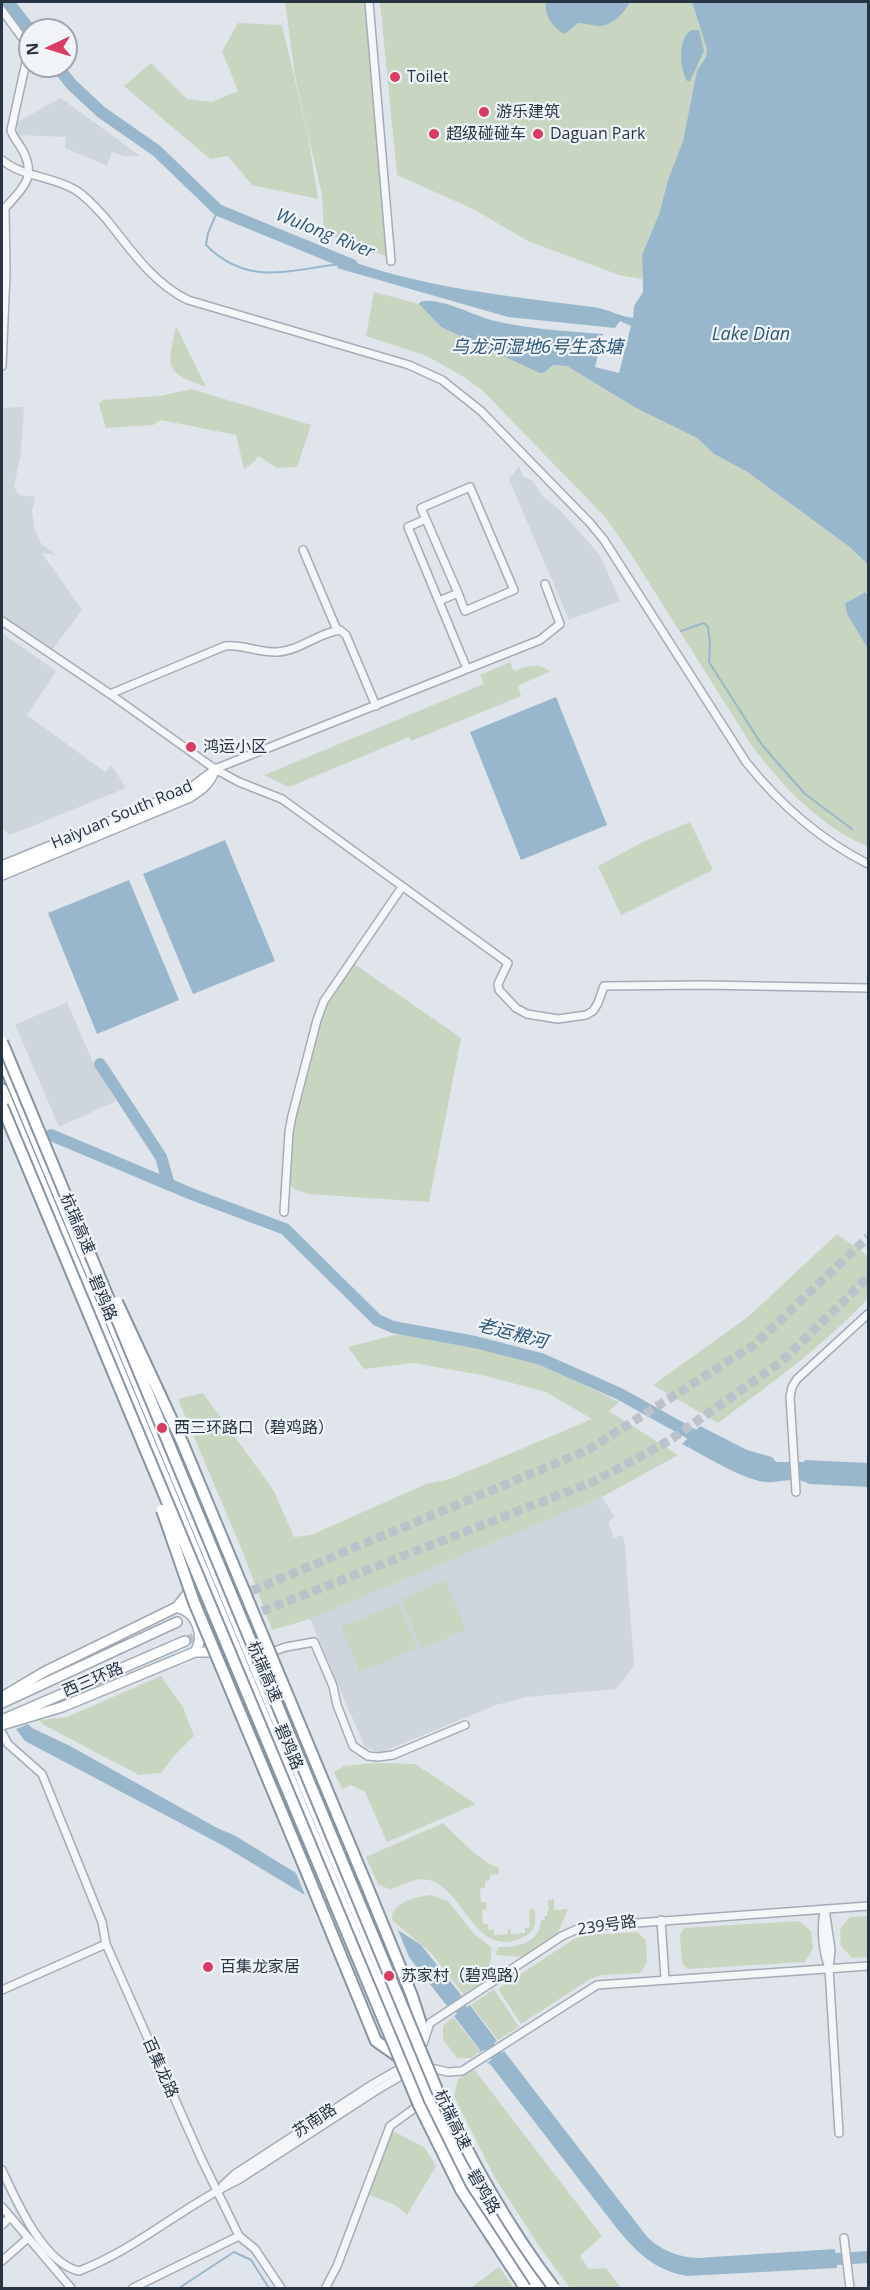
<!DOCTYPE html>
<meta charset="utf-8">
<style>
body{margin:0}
#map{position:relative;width:870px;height:2290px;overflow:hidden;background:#e0e5eb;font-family:"Open Sans",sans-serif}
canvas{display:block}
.frame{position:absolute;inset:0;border:3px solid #273444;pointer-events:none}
.north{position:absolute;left:18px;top:18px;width:60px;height:60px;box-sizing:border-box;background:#f0f4f8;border:2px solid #a0a7b0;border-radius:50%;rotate:266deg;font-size:16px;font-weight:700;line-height:24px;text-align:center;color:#273444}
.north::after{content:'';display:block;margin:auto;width:21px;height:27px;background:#da3b63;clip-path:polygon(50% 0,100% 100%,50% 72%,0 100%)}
</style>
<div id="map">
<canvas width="870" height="2290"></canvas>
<div class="frame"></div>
<div class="north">N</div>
</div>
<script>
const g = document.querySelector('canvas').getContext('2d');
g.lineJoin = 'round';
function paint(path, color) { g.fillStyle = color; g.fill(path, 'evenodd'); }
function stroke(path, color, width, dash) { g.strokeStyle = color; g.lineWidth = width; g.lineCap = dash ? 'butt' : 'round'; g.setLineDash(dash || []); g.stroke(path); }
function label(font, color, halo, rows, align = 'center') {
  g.font = font + ' "Open Sans","Noto Sans SC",sans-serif'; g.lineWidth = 4.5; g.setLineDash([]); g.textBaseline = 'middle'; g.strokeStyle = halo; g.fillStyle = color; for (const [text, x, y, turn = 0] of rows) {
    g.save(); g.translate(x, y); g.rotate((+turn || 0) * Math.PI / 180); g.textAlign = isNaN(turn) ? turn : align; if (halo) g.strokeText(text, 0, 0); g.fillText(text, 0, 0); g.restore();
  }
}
const built = new Path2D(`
 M61 98 140 156H124L112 152 107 166 65 148 66 137 18 135 17 122Z
 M24 407 21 452 14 487 19 495 35 497 32 511 35 531 42 545 57 555 42 553 82 610 52 650 2 616V408Z
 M519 466 523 476 533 481 543 497 559 509 600 555 620 601 569 620 509 479Z
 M2 633 56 671 27 715 105 772 111 765 126 788 10 835 2 828Z
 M67 1002 94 1065 116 1101 59 1127 15 1025Z
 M602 1497 615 1517 608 1522 614 1538 622 1535 625 1544 634 1666 616 1689 526 1697 496 1705 380 1753 365 1747 310 1619Z`);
const green = new Path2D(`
 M285 2H364L388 257 324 233 322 195 295 76Z
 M380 2H692L707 48 706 57 697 70 683 141 668 180 659 214 642 255V279L619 275 528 241 475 210 397 175Z
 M238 23 282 25 308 135 318 199 252 185 228 156 210 159 124 86 151 63 187 99 212 102 238 91 222 51Z
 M374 292 419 304 441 327 545 372 553 365 567 366 636 408 697 438 714 454 746 471 851 548 868 565V591L845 603 847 614 868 649V847C820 826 783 787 752 746L629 551 605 517 483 391 464 377 427 356 366 336Z
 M176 326 206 387C164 372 167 368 176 326Z
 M191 389 311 425 297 467 277 468 258 456 254 462 244 469 236 435 161 420 153 425 106 428 99 404 103 400 160 396Z
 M510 662 514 671C527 666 538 662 550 671L518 686 521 696 411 741 409 737 289 787 264 775 484 684 480 675Z
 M690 822 713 870 621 915 598 866 643 842Z
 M353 963 461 1038 429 1202 309 1194 293 1189 287 1177 292 1128 318 1021 329 995Z
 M837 1234 868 1256V1298C824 1346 770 1384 718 1423L653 1385 749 1316Z
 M407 1332 540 1363 619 1402 609 1411 678 1455 602 1497 310 1619 272 1630 244 1555 178 1399 203 1393 274 1491 294 1537 311 1535 426 1484 450 1479 592 1419 546 1392 482 1375 413 1363 364 1369 348 1347Z
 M445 1580 466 1629 422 1649 401 1600Z
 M398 1603 417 1648 360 1672 341 1627Z
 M161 1676 183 1707 194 1736 173 1757 161 1773 139 1775 44 1725 39 1720 67 1717Z
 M375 1763 415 1764 476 1804 387 1842 365 1792 351 1785 342 1789 334 1772 344 1766Z
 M443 1823C455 1834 483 1865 498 1867L499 1874 490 1875V1880L485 1881V1888H480L481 1902H486L487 1909 482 1910 483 1924H488V1930H494V1935L508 1934V1929H510L511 1934 525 1933V1928L530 1927 529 1911 532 1908 535 1910C536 1922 536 1931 524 1937 474 1961 466 1890 429 1880 415 1876 402 1887 389 1889L378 1884 366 1857Z
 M430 1895 448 1901 474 1934 491 1947C493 1959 488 1968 486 1980L464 1995 431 1953 392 1920C390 1902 417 1897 430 1895Z
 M554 1899V1910L568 1909 558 1933 521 1957 497 1955 496 1952 499 1947C517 1948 541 1942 541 1920H545L544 1916H547V1911H549L548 1900Z
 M868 1916V1957L852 1958 841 1946 840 1929 850 1917Z
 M799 1921 811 1931 813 1948 805 1962 688 1969 682 1963 680 1935 684 1928Z
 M637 1932 646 1940 647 1963 640 1973 602 1975 590 1979 521 2024 498 1989 574 1939 588 1935Z
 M494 1989 519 2027 498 2040 471 2005Z
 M453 2017 480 2051 472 2058H457L443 2039V2026Z
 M473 2068 602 2236 580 2256 589 2269 606 2268 621 2288H570L541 2249 494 2176 454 2096 458 2079Z
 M393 2131 424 2147 436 2166 407 2215 395 2205 367 2194 382 2151Z
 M499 2267 514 2288H470Z`);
const water = new Path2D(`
 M546 2H630C624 13 612 26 599 26 592 26 585 23 578 23L565 34C554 30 543 13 546 2Z
 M692 2H868V565L851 548 746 471 714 454 697 438 636 408 567 366 553 365 545 372 540 373 441 327 419 304 420 302C438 296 472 315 491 320 525 329 567 331 603 334L595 367 619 373 631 326 620 321 615 328 508 317 337 268 340 257C420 288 509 296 593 307 608 309 621 317 633 318L634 306 643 292 642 255 659 214 668 180 683 141 697 70 706 57 707 49Z
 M691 30H699L704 51 690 81H687C680 68 677 40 691 30Z
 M866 592 868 598V649L847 614 845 603Z
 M556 697 607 825 521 860 470 732Z
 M225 840 275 961 193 994 143 874Z
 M129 880 179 1000 97 1034 48 913Z
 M700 1426 747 1450 772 1457 776 1462H804L805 1460 868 1463V1487L809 1484C799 1477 783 1481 773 1482 752 1486 702 1454 682 1444Z
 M28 1724 32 1728 70 1746 219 1829 234 1835 296 1873 305 1895 222 1845 25 1741 16 1729Z
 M398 1930 421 1945 462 1996 447 2006 409 1957Z
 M470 2005 497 2041 479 2053 480 2050 454 2016Z
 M504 2051 648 2238C663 2251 678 2257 698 2258L835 2249 837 2268 687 2276C654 2270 636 2252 615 2226L490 2064 487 2063Z`);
const stream = new Path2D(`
 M218 210 208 233 206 245C248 287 288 270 340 264
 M681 631 704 623 708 627 710 644 709 662 762 745 805 794 852 829
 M179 2288 234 2252 251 2260 269 2288`);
const river = new Path2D(`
 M8 2 30 30
 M57 66 71 84 101 112 157 151 218 210 352 265
 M100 1064 161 1157 169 1185
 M51 1135 194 1195 285 1229 377 1320 393 1327 475 1342 541 1359 620 1394 704 1441
 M451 1996 506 2069
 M821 2260 868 2257`);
const majorTunnel = new Path2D(`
 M227 1601 588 1450 754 1345 868 1237
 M237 1621 595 1481 670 1440 781 1362 868 1277
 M185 1641 224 1626`);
const minor = new Path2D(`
 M369 2 391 261
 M2 10 26 43 28 53 11 130C13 138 19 143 23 151 37 178 22 189 5 208L6 273 2 366
 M2 160C24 178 54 176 77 191 89 199 98 210 107 220 131 250 153 283 188 300L409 365 442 380 481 411 590 523 604 540 746 762C781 806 819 839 868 864
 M426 519 408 527 467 669
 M303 550 337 630
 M439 601 458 593 465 611 514 590 470 487 421 508 458 593
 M2 621 110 694 215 769 239 782 282 799 508 963 498 984 499 990 516 1008 527 1014 558 1019 586 1015 593 1011 598 1003 604 986 704 985 868 988
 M110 694 225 646C243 644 259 653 277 652 299 651 318 633 340 630L346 635 376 706
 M215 769 540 640 560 624 545 584
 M284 1212 289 1132 292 1116 317 1020 324 1001 335 985 402 887
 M796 1492 790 1397 792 1387 797 1379 868 1314
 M254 1658 286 1647 314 1642 333 1686 337 1705 353 1746 368 1756 378 1757 393 1755 465 1725
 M2 1733 8 1744 42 1774 102 1922 106 1944 201 2158 239 2236 255 2249 281 2288
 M825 1909 831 1950 829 1968 839 2133
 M824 1911C821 1930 822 1947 828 1965
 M661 1920 665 1979
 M2 1990 106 1944
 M423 2044 430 2023 562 1936 582 1927 868 1906
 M427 2067 448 2072 462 2071 597 1985 868 1966
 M2 2170C16 2200 43 2263 79 2271 137 2249 183 2206 238 2180L377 2090 408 2072
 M223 2185 235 2174 373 2084 406 2065
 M2 2207 71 2288
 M2 2225 10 2217
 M844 2238 850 2288
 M2 2261 28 2238
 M326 2287 337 2266 390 2126 419 2105
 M133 2288 239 2236`);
const major = new Path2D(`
 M2 866 190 789 214 771
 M2 875 190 797C203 789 210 783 215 769
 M177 1607 191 1606 216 1608
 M179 1608C197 1613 205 1636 195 1652
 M2 1697 44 1672 177 1607 188 1593 198 1568
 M2 1703 177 1622
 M2 1720 185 1641
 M2 1725 62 1707 195 1652H225L234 1655`);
const highway = new Path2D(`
 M2 1059 438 2107 491 2207 546 2288
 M2 1089 428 2109 482 2211 534 2288
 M302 1861 376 2041 403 2060
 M367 1886 412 1996 421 2024 419 2047`);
const highwayBridge = new Path2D(`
 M2 1042 437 2090C471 2160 507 2226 554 2288
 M2 1106 419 2105 461 2190 525 2288
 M117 1302 183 1444 367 1886
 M162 1510 194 1602 302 1861`);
const markers = [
 [395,77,6,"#da3b63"],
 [484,112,6,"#da3b63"],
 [434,134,6,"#da3b63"],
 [538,134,6,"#da3b63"],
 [191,747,6,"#da3b63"],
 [162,1428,6,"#da3b63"],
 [208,1967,6,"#da3b63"],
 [389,1976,6,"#da3b63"]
];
const poiNames = [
 ["Toilet",407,77],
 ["游乐建筑",496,112],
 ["超级碰碰车",446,134],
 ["Daguan Park",550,134],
 ["鸿运小区",203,747],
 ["西三环路口（碧鸡路）",174,1428],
 ["百集龙家居",220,1967],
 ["苏家村（碧鸡路）",401,1976]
];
const streetNames = [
 ["Haiyuan South Road",122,815,-23],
 ["杭瑞高速",77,1224,67],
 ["碧鸡路",102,1298,67],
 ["杭瑞高速",264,1672,67],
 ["西三环路",93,1680,-23],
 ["碧鸡路",288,1747,67],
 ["239号路",607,1926,-8],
 ["百集龙路",160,2068,66],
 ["杭瑞高速",452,2120,65],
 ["苏南路",315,2121,-33],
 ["碧鸡路",483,2192,60]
];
const waterNames = [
 ["Wulong River",325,234,22],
 ["Lake Dian",751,335],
 ["乌龙河湿地6号生态塘",537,348],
 ["老运粮河",512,1334,15]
];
paint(built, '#ced5dd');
paint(green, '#c8d5c1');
paint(water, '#98b7cd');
stroke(stream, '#98b7cd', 2);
stroke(river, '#98b7cd', 12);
stroke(majorTunnel, '#bbc2ca', 9, [9, 4.5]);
stroke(minor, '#a5acb6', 10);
stroke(major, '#9fabb7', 12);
stroke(highway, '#8794a2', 14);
stroke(minor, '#f4f6f8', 7);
stroke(major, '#fff', 9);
stroke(highway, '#fff', 10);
stroke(highwayBridge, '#8794a2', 14, []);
stroke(highwayBridge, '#fff', 10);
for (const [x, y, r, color] of markers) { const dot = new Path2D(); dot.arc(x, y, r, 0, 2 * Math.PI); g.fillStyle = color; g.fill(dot); stroke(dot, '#f0f4f8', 2); }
label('16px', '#273444', '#f0f4f8', poiNames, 'left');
label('16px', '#273444', '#f0f4f8', streetNames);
label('italic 18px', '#2e587b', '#f0f4f8', waterNames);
</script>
